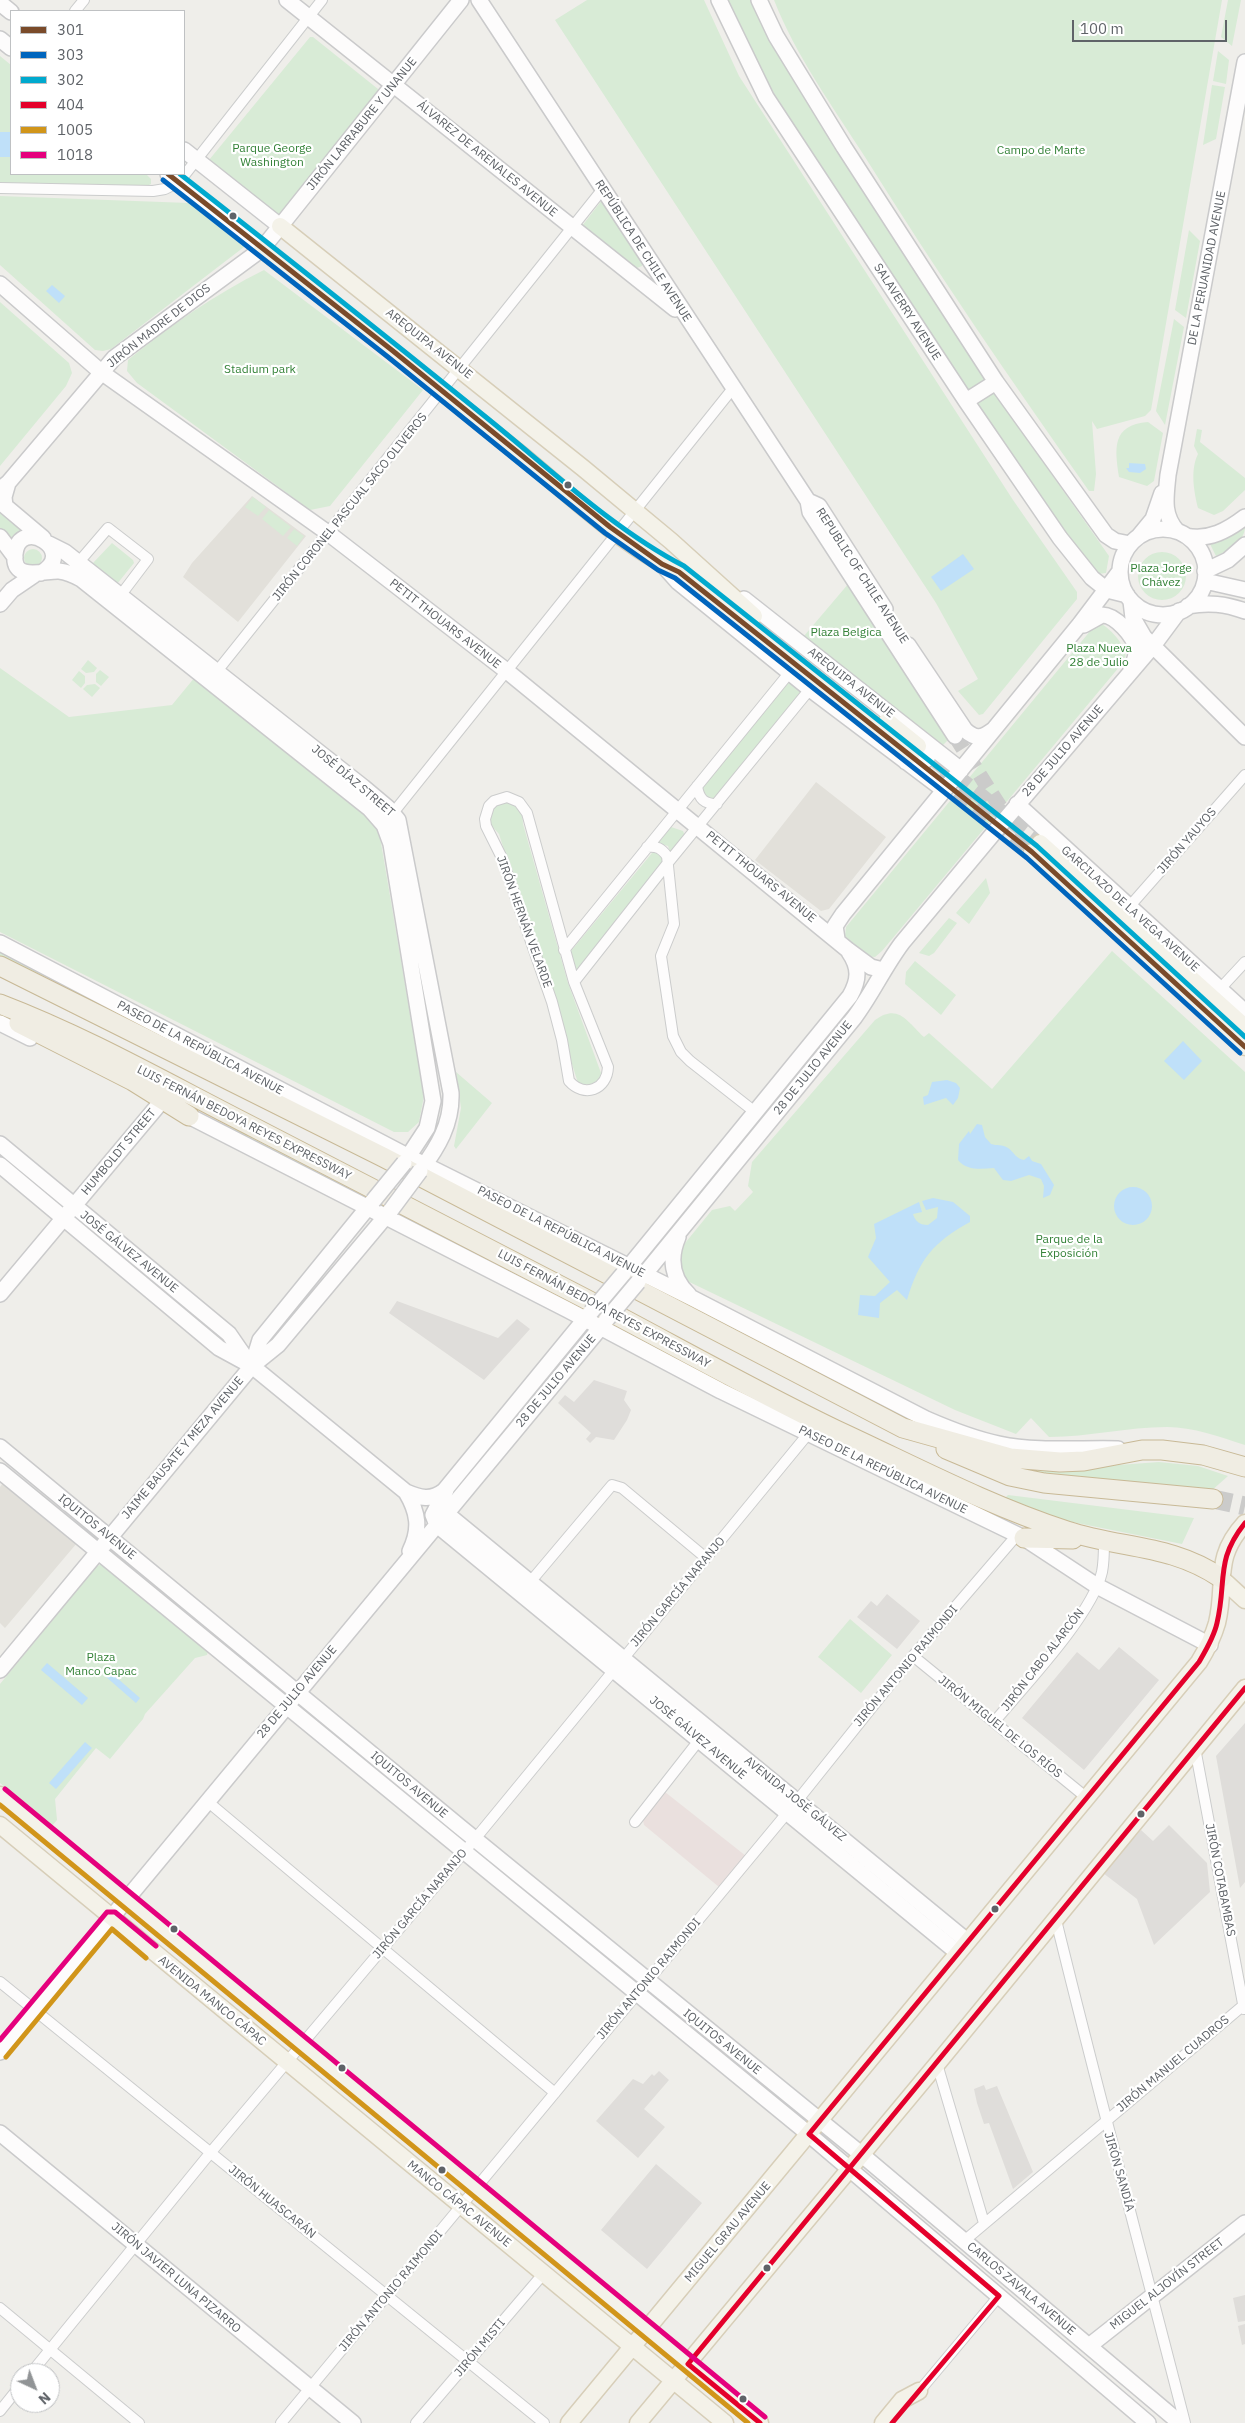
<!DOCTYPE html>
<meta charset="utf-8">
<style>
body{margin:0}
#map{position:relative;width:1245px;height:2423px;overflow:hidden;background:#efeeea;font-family:"IBM Plex Sans",sans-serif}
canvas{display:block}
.legend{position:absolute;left:10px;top:10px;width:175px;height:165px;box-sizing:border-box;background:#fff;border:1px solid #bfc1c3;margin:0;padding:6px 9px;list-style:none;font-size:15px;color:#5f6368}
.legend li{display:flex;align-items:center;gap:10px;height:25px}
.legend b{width:25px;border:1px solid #bfc1c3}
.north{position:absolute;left:10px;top:2363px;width:50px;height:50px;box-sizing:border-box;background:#fff;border:1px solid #bfc1c3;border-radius:50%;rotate:137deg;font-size:14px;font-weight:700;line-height:20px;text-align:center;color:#5f6368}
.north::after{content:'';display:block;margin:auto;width:18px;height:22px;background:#919496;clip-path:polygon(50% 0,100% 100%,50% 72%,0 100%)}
.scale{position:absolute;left:1072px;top:20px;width:155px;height:22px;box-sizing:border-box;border:2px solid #5f6368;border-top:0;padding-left:6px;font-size:15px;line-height:18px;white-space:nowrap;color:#5f6368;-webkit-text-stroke:4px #fff;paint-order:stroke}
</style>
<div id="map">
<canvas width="1245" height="2423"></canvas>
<ul class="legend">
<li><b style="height:6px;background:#7a4b2a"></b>301</li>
<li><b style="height:6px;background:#0065bd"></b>303</li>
<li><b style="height:6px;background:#00a9ce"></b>302</li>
<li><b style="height:6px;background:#e4002b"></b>404</li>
<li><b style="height:6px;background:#d1951a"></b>1005</li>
<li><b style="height:6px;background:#e5007d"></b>1018</li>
</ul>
<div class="north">N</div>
<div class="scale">100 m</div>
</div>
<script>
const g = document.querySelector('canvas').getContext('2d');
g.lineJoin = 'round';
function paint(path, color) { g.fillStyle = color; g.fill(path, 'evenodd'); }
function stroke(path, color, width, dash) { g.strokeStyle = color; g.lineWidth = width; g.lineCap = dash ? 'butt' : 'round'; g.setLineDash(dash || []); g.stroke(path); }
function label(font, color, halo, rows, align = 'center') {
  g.font = font + ' "IBM Plex Sans",sans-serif'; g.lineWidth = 4.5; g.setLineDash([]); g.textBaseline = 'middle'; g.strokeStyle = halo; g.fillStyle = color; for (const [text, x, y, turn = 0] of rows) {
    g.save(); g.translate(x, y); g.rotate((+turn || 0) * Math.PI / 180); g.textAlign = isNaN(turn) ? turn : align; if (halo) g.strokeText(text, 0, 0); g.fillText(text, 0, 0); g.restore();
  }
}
const industrial = new Path2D(`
 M397 1301 498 1338 517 1319 530 1329 484 1380 389 1313Z
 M594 1380 627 1391 624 1400 631 1410 627 1420 614 1440 596 1437 590 1443 586 1439 591 1433 558 1403 565 1395 574 1402Z
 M887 1594 920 1621 897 1649 857 1617 871 1601 877 1606Z
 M1119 1647 1159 1680 1084 1770 1022 1718 1077 1652 1099 1670Z
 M1245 1723V1882L1240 1888 1216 1756Z
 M1169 1825 1207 1863 1210 1892 1154 1945 1137 1899 1103 1873 1141 1830 1153 1841Z
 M659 2071 669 2080 644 2109 665 2127 638 2158 596 2121 633 2079 643 2084 652 2074 654 2076Z
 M984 2085 986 2090 997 2086 1033 2172 1013 2189 989 2123 984 2124 977 2103 974 2089Z
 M656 2164 702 2203 647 2269 601 2230Z
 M1245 2295V2321L1238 2322 1233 2298Z
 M1245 2324V2344L1242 2345 1238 2326Z`);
const education = new Path2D(`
 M252 496 306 536 238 622 183 577 192 563Z
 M816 782 886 837 829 909 821 911 755 860Z
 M3 1483 77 1543 5 1628 0 1623V1487Z`);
const medical = new Path2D(`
 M665 1792 746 1856 719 1887 644 1825 643 1820Z`);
const green = new Path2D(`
 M587 0H704L739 76 1013 500 1077 592V599L983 714 979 715 958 691 978 679 936 603 555 20Z
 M728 0H753L773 44 792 78 842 157 982 375 1109 556 1106 573 1098 574 1086 566 977 410 777 98 756 62Z
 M774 0H1222L1151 410 1145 416 1097 429 1092 421 1096 474 1094 491H1089C1012 382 936 271 865 157 833 107 796 56 774 0Z
 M1228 0H1241L1232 46 1221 37Z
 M310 37H313L378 89 379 93 277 220 210 166 209 160Z
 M1218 51 1229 60 1226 84 1213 81Z
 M0 56 11 65V174H146L151 179V184L147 186 0 183Z
 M1212 85 1225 87 1216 139 1203 145Z
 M0 196 189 203 244 247 111 349 103 351 95 350 0 265Z
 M602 200 643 261 642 266 637 268 582 226Z
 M1189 230 1200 241 1186 318 1175 310Z
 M264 270 423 390 330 506 310 510 137 383 127 371 128 360C171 325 214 295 264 270Z
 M0 302 69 363 72 373 66 386 0 466Z
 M1174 319 1184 327 1165 425 1156 411Z
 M1148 422 1163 433 1154 481 1147 486 1119 477C1115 449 1111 425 1148 422Z
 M1197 429 1202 430 1200 442 1245 478V490L1223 511 1214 515 1198 508C1194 492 1190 470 1198 454L1194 446Z
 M253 497 266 507 258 516 245 507Z
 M0 506 28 532 12 544 0 532Z
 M269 510 291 527 283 536 262 519Z
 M1245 526C1245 542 1229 550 1216 556L1210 544 1232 535Z
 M294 529 304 536 297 546 287 538Z
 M112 543 133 560 134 563 117 584 92 566 93 563Z
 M24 558a9 9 0 1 1 18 0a9 9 0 1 1-18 0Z
 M1138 576a24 24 0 1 1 48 0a24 24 0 1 1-48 0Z
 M849 583 949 739 942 746 804 636Z
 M1100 623C1111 629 1129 648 1125 660L882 951 875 957 867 956 845 936 846 927 1091 630Z
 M88 660 97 668 94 672 86 673 81 669Z
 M0 668 69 717 172 705 195 677 374 823 380 837 424 1096 419 1122 408 1132H394L0 932Z
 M100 670 109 677 101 686 96 682V674Z
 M79 671 85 676V683L81 688 72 680Z
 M790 681 803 694 711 801 701 793 703 785Z
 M95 684 100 688 92 697 83 689 87 685Z
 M503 802C518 803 523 810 523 824L568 983 601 1073 600 1078C593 1085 588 1086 578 1083L499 834 490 824C489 812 492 807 503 802Z
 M671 827 683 831 685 836 671 854 668 846 658 843Z
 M657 850 664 853 663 864 575 972 571 951 652 853Z
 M986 878 990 893 969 924 956 913Z
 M949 918 957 923 934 953 929 956 919 953Z
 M0 948 46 971 49 977 32 975 0 958Z
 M1112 951 1245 1072V1445C1220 1437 1193 1427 1167 1427 1127 1427 1089 1437 1049 1437L1031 1418 1016 1434 955 1410 681 1278 677 1253 712 1210 730 1206 735 1211 753 1192 748 1186 752 1162 875 1020C898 1003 907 1021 924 1037L929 1033 992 1089Z
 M915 961 956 995 941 1015 905 984 906 972Z
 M456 1072 492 1103 456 1149 454 1146 461 1108Z
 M216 1117 360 1189 353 1197 250 1140Z
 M403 1212 583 1304 578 1311 397 1219Z
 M1159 1462 1198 1466 1228 1476 1210 1492 1021 1472 1022 1466 1064 1469Z
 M1008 1495 1194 1518 1182 1544 1067 1521 1004 1499Z
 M105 1563 209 1648 207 1655 195 1658 145 1714 143 1719 110 1759 96 1748 55 1799 57 1820 52 1826 0 1783V1684L97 1566Z
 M850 1619 892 1655 861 1693 818 1657Z`);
const water = new Path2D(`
 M0 132H11V157H0Z
 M52 285 65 296 59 303 46 291Z
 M1129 463 1145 464 1146 469 1140 473 1129 472 1126 468H1129Z
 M963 554 974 569 941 591 931 577Z
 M1183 1041 1202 1061 1184 1080 1164 1061Z
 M947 1080 956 1083 960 1088 958 1098 953 1105 946 1098 924 1105 923 1097 928 1095 932 1082Z
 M977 1124 982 1125 985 1137 991 1144C997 1146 1002 1144 1008 1148 1014 1152 1016 1159 1024 1160L1029 1156 1032 1161 1041 1164 1054 1185 1050 1195 1043 1198 1044 1186 1041 1179 1029 1175 1011 1181 1003 1180 994 1168C981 1169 967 1171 958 1160L959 1144 969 1131 970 1134Z
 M1114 1206a19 19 0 1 1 38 0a19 19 0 1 1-38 0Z
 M933 1198 953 1202 970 1216V1222C933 1242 919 1260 907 1300L897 1290 880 1303 879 1318 858 1315 860 1295 875 1296 890 1282 868 1257 876 1238 874 1224 919 1202 922 1212 913 1214C915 1222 921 1225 928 1225L937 1218 938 1207 926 1210 922 1201Z
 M47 1663 88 1698 82 1705 41 1670Z
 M109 1671 140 1698 136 1703 105 1676Z
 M85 1742 92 1748 56 1789 49 1783Z`);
const secondaryTunnel = new Path2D(`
 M955 736 1004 813`);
const primaryTunnel = new Path2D(`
 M918 746 1040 843
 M938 777 1032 852`);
const highwayTunnel = new Path2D(`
 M1213 1499 1245 1506`);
const street = new Path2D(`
 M75 11 84 0
 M0 188 153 191 165 189 179 182 322 0
 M78 563 108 528 148 559 120 596
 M214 675 602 190
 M697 786C699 799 704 804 717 804
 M507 797 519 802 527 813 574 982 608 1067C607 1090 584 1098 569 1081L562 1040 552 1002 502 858 486 826 485 819 489 806 494 801Z
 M389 818 734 387
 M647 847C657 846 661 848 667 856L674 924 661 956 673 1036 681 1052 690 1061 755 1112
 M1129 907 1245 775
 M564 950 790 672
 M574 982 667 864 810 689
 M1219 990 1245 962
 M531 1581 612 1485 622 1488 706 1558
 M913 1656 1087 1798
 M995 1721C1025 1685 1092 1615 1102 1572 1104 1562 1104 1551 1104 1541
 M1195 1748 1244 2009
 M207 1801 555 2093
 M635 1822 700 1739
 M1056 1920C1097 2088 1142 2255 1185 2423
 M0 1982 544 2423
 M937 2064 984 2223
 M964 2241 1245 2004
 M0 2308 139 2423
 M31 2373 211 2152 475 1839 808 1434
 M916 2395 999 2296
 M0 2411 20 2386
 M281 2423 797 1801 913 1656 1017 1535
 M416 2423 544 2273`);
const secondary = new Path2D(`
 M287 0 675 309
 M479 0 808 501 810 512 955 736
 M719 0 766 97 966 401 1060 538 1092 578 1107 590 1127 595
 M759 0 776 36 844 147 996 382 1106 535 1115 541 1130 544
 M0 3 11 12
 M0 39 11 48
 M184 150 280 226
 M168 174 262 249
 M0 284 101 372 328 533 508 672 848 950 871 967 883 970
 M966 401 996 382
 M8 483 4 497 5 506 43 538
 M0 489 8 483 114 358 262 249 461 0
 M808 501 819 506 885 609
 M1120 572a43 43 0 1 1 86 0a43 43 0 1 1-86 0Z
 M1177 531C1162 514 1166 497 1168 475L1245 62
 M1139 536 1153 519 1162 493
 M1186 536C1209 541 1228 530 1245 517
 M0 537 15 557
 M49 544 65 552 363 787 388 808 398 820 451 1093C452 1124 438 1147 420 1171
 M662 564 678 582 810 689 944 790
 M1205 571 1228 560 1245 545
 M41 573C79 551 19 515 15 554 12 583 45 570 59 571 68 572 74 575 81 579L370 809 384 825 391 844 433 1101 427 1128 404 1163
 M1205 581 1245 590
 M744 599 961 770
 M1131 601 1133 618 1144 637 1245 737
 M0 604 12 590 34 575
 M1188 606C1209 602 1225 604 1245 611
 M1084 625 1102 615C1115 615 1135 636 1136 650 1137 656 1134 662 1131 668
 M908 645 965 730C976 740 982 738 993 730
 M906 762 919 765 927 759 928 749 921 739
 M1017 804 1245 1012
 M837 939 835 926 843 914 1080 624 1120 571
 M0 943 409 1157 692 1298 926 1419C949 1429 973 1439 999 1444 1037 1452 1079 1448 1118 1449
 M0 1023 30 1038
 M179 1111 568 1310 721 1391 1024 1538 1097 1586 1210 1645
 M0 1144 229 1334 249 1363
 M0 1165 219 1348 252 1366 406 1492C420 1498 431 1501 444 1491L590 1313
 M678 1237C669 1258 672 1279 689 1295
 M623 1274 850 996C859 980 860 968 849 952
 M639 1281 854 1018C872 994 884 967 902 943L997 829 1153 646 1179 611
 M0 1294 161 1102
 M252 1366 260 1340 373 1201
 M0 1447 460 1827 861 2154 1180 2423
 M0 1471 799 2126 1148 2423
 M446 1490 433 1515 437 1525 958 1953
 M406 1492C418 1512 421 1529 410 1551
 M447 1514 967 1941
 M0 1670 252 1366 278 1345 391 1210
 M0 2052 606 1321
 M0 2133 353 2423
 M1089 2346 1245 2223`);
const primary = new Path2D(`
 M280 226 583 468 671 541 754 616
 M262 249C350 317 437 387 524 457 571 496 623 546 679 572L911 755
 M887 721 918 746
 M1040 843 1245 1027
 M1032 852 1245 1047
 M1221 1578 1245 1600
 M0 1795 760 2423
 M0 1825 725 2423
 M569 2423 1199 1662C1207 1649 1213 1637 1217 1623 1227 1582 1212 1559 1245 1523
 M638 2423 937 2064 1245 1688
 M883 2423 902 2400 919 2391`);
const highway = new Path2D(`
 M0 966 383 1157 903 1428 1010 1458 1060 1462 1084 1461 1142 1450H1162L1203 1455 1245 1467
 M0 1004C89 1038 172 1086 257 1129 372 1189 487 1247 601 1307 679 1348 757 1392 836 1430 912 1465 987 1505 1067 1531 1122 1549 1171 1544 1221 1578
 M19 1023 133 1081 189 1116
 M946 1449 1010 1476 1044 1483 1213 1499
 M1024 1538 1073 1539`);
const secondaryBridge = new Path2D(`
 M373 1201 404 1163
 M391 1210 420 1171
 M591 1312 623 1274
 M607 1319 638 1282`);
const bus1 = new Path2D(`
 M168 174 393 351 610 527 662 564 679 572 1032 852 1245 1047`);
const bus2 = new Path2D(`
 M163 180 388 357 605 533 658 570 675 578 1027 858 1240 1053`);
const bus3 = new Path2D(`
 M180 174C281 253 382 333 482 414 546 465 611 528 684 566L1037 846 1245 1037`);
const bus4 = new Path2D(`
 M760 2423 688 2364 1245 1688
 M892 2423 999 2296 809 2134 1199 1662C1206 1650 1214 1637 1217 1623 1227 1581 1215 1560 1245 1523`);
const bus5 = new Path2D(`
 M0 1805 748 2423
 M6 2057 112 1929 146 1958`);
const bus6 = new Path2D(`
 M5 1789 765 2417
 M0 2040 107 1912H115L156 1946`);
const markers = [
 [233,216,4.5,"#5f6368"],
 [568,485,4.5,"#5f6368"],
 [1141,1814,4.5,"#5f6368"],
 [995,1909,4.5,"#5f6368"],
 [174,1929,4.5,"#5f6368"],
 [342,2068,4.5,"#5f6368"],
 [442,2170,4.5,"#5f6368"],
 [767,2268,4.5,"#5f6368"],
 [743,2399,4.5,"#5f6368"]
];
const streetNames = [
 ["JIRÓN LARRABURE Y UNANUE",362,124,-51],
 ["ÁLVAREZ DE ARENALES AVENUE",487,159,39],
 ["REPÚBLICA DE CHILE AVENUE",643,251,57],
 ["DE LA PERUANIDAD AVENUE",1207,268,-79],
 ["SALAVERRY AVENUE",907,312,57],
 ["JIRÓN MADRE DE DIOS",159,326,-38],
 ["AREQUIPA AVENUE",429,344,38],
 ["JIRÓN CORONEL PASCUAL SACO OLIVEROS",350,507,-51],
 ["REPUBLIC OF CHILE AVENUE",862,576,57],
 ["PETIT THOUARS AVENUE",445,624,38],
 ["AREQUIPA AVENUE",851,683,38],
 ["28 DE JULIO AVENUE",1063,751,-49],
 ["JOSÉ DÍAZ STREET",353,781,40],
 ["JIRÓN YAUYOS",1187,841,-49],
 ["PETIT THOUARS AVENUE",761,877,39],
 ["GARCILAZO DE LA VEGA AVENUE",1130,909,42],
 ["JIRÓN HERNÁN VELARDE",524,922,70],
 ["PASEO DE LA REPÚBLICA AVENUE",200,1048,28],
 ["28 DE JULIO AVENUE",813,1068,-51],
 ["LUIS FERNÁN BEDOYA REYES EXPRESSWAY",244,1123,27],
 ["HUMBOLDT STREET",119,1152,-50],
 ["PASEO DE LA REPÚBLICA AVENUE",561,1232,27],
 ["JOSÉ GÁLVEZ AVENUE",129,1252,39],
 ["LUIS FERNÁN BEDOYA REYES EXPRESSWAY",604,1309,28],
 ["28 DE JULIO AVENUE",556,1381,-50],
 ["JAIME BAUSATE Y MEZA AVENUE",183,1448,-50],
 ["PASEO DE LA REPÚBLICA AVENUE",883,1470,26],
 ["IQUITOS AVENUE",97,1527,39],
 ["JIRÓN GARCÍA NARANJO",678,1592,-50],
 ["JIRÓN CABO ALARCÓN",1043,1660,-52],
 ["JIRÓN ANTONIO RAIMONDI",906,1666,-50],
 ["28 DE JULIO AVENUE",297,1692,-50],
 ["JIRÓN MIGUEL DE LOS RÍOS",1000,1727,39],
 ["JOSÉ GÁLVEZ AVENUE",698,1738,40],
 ["IQUITOS AVENUE",409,1785,40],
 ["AVENIDA JOSÉ GÁLVEZ",795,1799,39],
 ["JIRÓN COTABAMBAS",1220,1880,79],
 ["JIRÓN GARCÍA NARANJO",420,1904,-50],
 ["JIRÓN ANTONIO RAIMONDI",649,1979,-50],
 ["AVENIDA MANCO CÁPAC",212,2001,39],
 ["IQUITOS AVENUE",722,2042,39],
 ["JIRÓN MANUEL CUADROS",1173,2064,-40],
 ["JIRÓN SANDÍA",1119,2172,74],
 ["JIRÓN HUASCARÁN",272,2202,39],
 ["MANCO CÁPAC AVENUE",459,2204,39],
 ["MIGUEL GRAU AVENUE",728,2232,-50],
 ["JIRÓN JAVIER LUNA PIZARRO",176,2278,40],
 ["MIGUEL ALJOVÍN STREET",1167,2284,-38],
 ["CARLOS ZAVALA AVENUE",1021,2289,40],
 ["JIRÓN ANTONIO RAIMONDI",391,2291,-50],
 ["JIRÓN MISTI",480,2348,-50]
];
const parkNames = [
 ["Parque George",272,149],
 ["Washington",272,163],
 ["Campo de Marte",1041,151],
 ["Stadium park",260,370],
 ["Plaza Jorge",1161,569],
 ["Chávez",1161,583],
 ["Plaza Belgica",846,633],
 ["Plaza Nueva",1099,649],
 ["28 de Julio",1099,663],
 ["Parque de la",1069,1240],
 ["Exposición",1069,1254],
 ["Plaza",101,1658],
 ["Manco Capac",101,1672]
];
paint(industrial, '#dfddda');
paint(education, '#e2e0da');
paint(medical, '#eae0de');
paint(green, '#d8ebd6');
paint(water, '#bfe0f9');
stroke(secondaryTunnel, '#cbcbca', 15, [15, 8]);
stroke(primaryTunnel, '#cbcbca', 16, [16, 8]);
stroke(highwayTunnel, '#cbcbca', 19, [19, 9]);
stroke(street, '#cbcccc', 12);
stroke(secondary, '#cacacb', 18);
stroke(primary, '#d7ceb8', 19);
stroke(highway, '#c8b996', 21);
stroke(street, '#fdfcfc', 10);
stroke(secondary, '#fdfcfc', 15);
stroke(primary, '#f4f2e9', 16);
stroke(highway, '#f0ede3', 19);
stroke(secondaryBridge, '#cacacb', 18, []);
stroke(secondaryBridge, '#fdfcfc', 15);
stroke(bus1, '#7a4b2a', 5);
stroke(bus2, '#0065bd', 5);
stroke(bus3, '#00a9ce', 5);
stroke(bus4, '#e4002b', 5);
stroke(bus5, '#d1951a', 5);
stroke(bus6, '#e5007d', 5);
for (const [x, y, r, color] of markers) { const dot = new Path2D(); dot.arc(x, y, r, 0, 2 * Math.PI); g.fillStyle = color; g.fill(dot); stroke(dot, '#fff', 2); }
label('12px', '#5f6368', '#fff', streetNames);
label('12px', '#348238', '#fff', parkNames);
</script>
